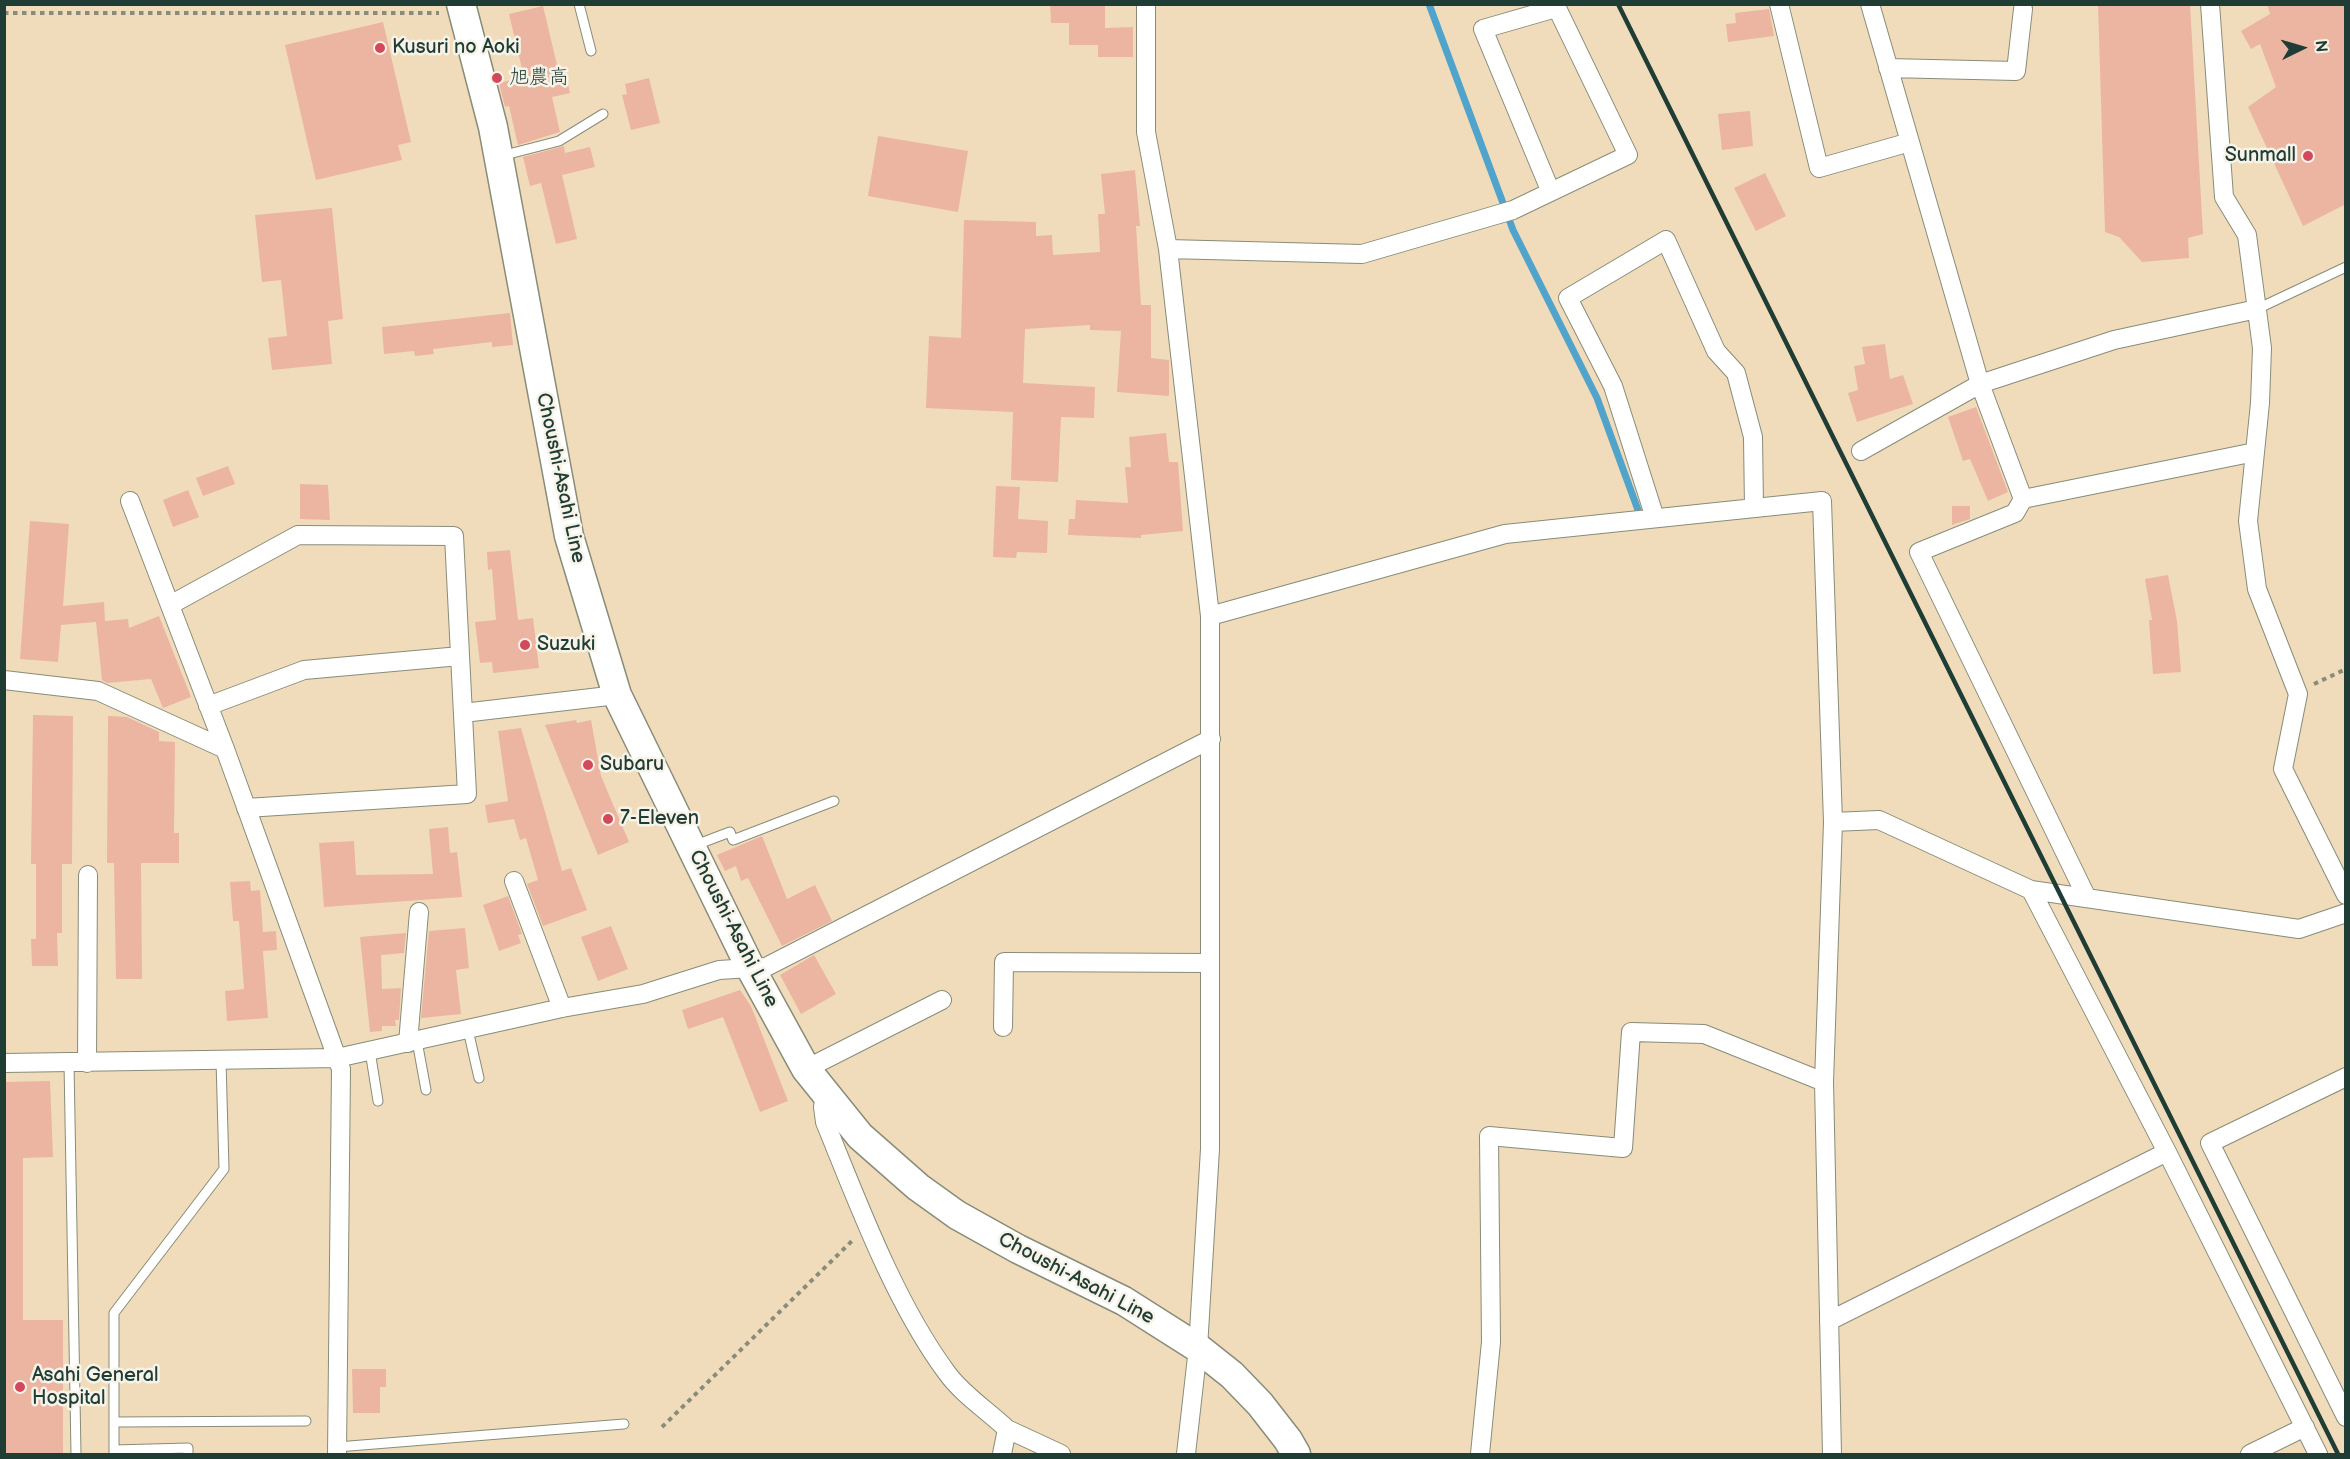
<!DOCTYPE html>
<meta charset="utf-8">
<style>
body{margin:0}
#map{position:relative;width:2350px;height:1459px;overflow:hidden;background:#f0dcbb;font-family:"Balsamiq Sans",sans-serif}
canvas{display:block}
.frame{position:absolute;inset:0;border:6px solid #1f3d34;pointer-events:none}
.north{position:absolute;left:2272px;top:18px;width:60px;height:60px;-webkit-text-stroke:4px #f7f3e8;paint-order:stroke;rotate:85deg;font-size:16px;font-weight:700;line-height:24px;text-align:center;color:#1f3d34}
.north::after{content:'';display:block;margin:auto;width:21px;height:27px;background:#1f3d34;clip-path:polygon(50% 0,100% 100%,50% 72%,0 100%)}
</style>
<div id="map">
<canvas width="2350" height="1459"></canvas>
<div class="frame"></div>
<div class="north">N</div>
</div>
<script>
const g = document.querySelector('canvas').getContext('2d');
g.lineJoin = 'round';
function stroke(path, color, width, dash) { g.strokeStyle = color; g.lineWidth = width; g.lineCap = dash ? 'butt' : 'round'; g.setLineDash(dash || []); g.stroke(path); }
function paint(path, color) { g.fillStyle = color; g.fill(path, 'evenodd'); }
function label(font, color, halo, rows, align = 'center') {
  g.font = font + ' "Balsamiq Sans","Klee One",sans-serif'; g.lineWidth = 5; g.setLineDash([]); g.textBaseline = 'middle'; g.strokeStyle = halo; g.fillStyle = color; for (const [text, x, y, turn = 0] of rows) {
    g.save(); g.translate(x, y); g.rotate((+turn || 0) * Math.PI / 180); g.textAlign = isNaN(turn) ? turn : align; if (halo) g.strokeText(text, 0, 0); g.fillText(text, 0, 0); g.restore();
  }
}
const stream = new Path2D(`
 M1429 4 1513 230 1597 398 1638 510`);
const building = new Path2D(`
 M1050 4 1105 5V28L1133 27V57H1098V45H1069V23H1051Z
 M2098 4H2190L2203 234 2188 238 2189 258 2142 262 2119 237 2105 232Z
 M2267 4H2346V204L2303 226 2248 107 2276 87 2260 44 2251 49 2241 31 2270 14Z
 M543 6 558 69 564 67 570 93 552 97 560 132 518 145 509 106 505 107 499 83 524 77 509 14Z
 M1769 9 1774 36 1728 42 1726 24 1736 23 1735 13Z
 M383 22 411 142 398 145 402 160 316 180 285 45Z
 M649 78 660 123 631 130 622 95 627 94 625 84Z
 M1750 111 1753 146 1722 150 1718 114Z
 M878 136 968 151 958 212 868 196Z
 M564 146 565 153 590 147 595 167 562 175 577 239 556 244 541 183 530 186 523 157Z
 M1135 170 1140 226H1136L1141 305H1151V358L1169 360V396L1117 392 1121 331 1090 330V325L1025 329 1023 383 1095 387 1094 418 1061 417 1058 482 1011 480 1013 412 926 408 929 336 961 338 964 220 1036 222V236L1052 235 1053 255 1100 252 1098 214H1105L1101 174Z
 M1765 173 1786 216 1756 231 1734 188Z
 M332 208 343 319 328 321 332 364 272 370 268 338 287 336 281 280 262 282 255 215Z
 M510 313 513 345 492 347V342L433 349 434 354 415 356 414 351 384 354 382 327Z
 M1885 344 1890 379 1903 375 1913 404 1857 422 1848 393 1858 390 1854 366 1865 364 1862 347Z
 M1976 407 2008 492 1988 501 1970 459 1963 461 1948 417Z
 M1166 433 1169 462H1178L1183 531 1141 535V538L1068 535 1069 519H1075L1076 500 1128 503 1125 467H1131L1129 437Z
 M228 466 235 484 203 496 196 478Z
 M300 484 328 485 330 520 300 519Z
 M996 486 1020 487 1018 519 1048 521 1047 553 1017 552 1016 558 993 557Z
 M188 490 199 517 173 527 163 500Z
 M1952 506H1970V519L1952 525Z
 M30 521 69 524 63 606 104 602 105 621 128 619 129 628 159 616 191 697 163 708 151 679 107 683 102 680 96 622 61 625 58 662 20 659Z
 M510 550 518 620 533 618 539 668 493 673 492 662 480 663 475 622 496 620 492 569 488 570 487 552Z
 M2168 575 2177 621 2181 672 2153 674 2149 620H2152L2145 579Z
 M33 715 73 716 72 864H62V933H57L58 966H32L31 939H36V864H31Z
 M108 716 127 717 159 732V741L175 742 174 833H179V863H141L142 979H116L114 863H107Z
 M576 720 577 723 591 720 601 776 629 842 598 855 545 725Z
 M521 728 562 871 571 868 587 910 543 926 527 884 538 880 526 838 520 840 514 819 488 823 485 805 508 801 498 731Z
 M448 827 450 853 457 852 462 897 324 907 319 843 354 841 356 875 433 874 429 829Z
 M762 836 787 899 815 885 832 921 782 946 748 878 741 881 736 866 725 871 717 855Z
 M250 881 251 891 260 890 263 932 276 931 277 950 263 951 268 1018 227 1021 225 991 244 989 239 921H233L230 882Z
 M508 896 522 934 518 935 521 943 499 951 483 905Z
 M611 926 628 969 598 981 581 937Z
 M465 928 469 968 456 970 461 1014 421 1018 429 931Z
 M406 933 404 953 381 955 382 989 401 988 399 1020H395L396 1026H382V1031L370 1032 360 937Z
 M814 955 836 994 801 1014 780 975Z
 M740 990 751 1006 788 1101 760 1112 723 1017 688 1029 682 1010Z
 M50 1081 53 1157 23 1158V1320H63V1455H4V1082Z
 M352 1369H386V1387H380V1413H353Z`);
const path = new Path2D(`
 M4 13H439
 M2314 684 2346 669
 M662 1427 854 1239`);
const service = new Path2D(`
 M579 4 591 51
 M501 156 559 141 603 114
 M2257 309 2346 267
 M693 846 730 832 733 840 834 801
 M468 1030 479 1078
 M417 1041 426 1090
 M370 1051 378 1101
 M69 1063 76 1454
 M114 1422 306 1421
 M337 1447 624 1424
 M114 1450 188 1448V1454
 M114 1454V1313L224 1169 221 1060`);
const minor = new Path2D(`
 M1146 4V132L1168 249 1210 616V1149L1198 1348 1186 1454
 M1779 4 1819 168 1910 142
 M1870 4 1980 384 2023 499 2255 452
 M2210 4 2224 197 2247 235 2262 348 2260 403 2248 521 2257 589 2298 694 2283 769 2346 895
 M1888 68 2016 71 2023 9
 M1550 190 1483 29 1556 8
 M1168 249 1362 254 1513 210 1628 155 1555 4
 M1861 451 1980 384 2114 340 2257 309
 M2023 499 2015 513 1919 552 2087 898
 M130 501 225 749 341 1069 337 1454
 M1655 518 1613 386 1568 298 1666 240 1716 351 1736 373 1753 437 1754 508
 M170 605 298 535 454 536 467 794 246 808
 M1210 616 1505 534 1822 501 1833 822 1824 1082 1832 1454
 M4 680 98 691 225 749
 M208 706 304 670 460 656
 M463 713 617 695
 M1833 822 1879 820 2031 890 2167 1152 2318 1454
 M514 881 562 1008
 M2031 890 2299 929 2346 913
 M1003 1027 1004 962 1209 963
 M408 1043 419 912
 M4 1063 337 1058 562 1008 643 994 719 970 766 967 1211 739
 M87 1063 88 875
 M806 1069 942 1000
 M2346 1077 2210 1143 2346 1417
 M825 1094 823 1107 825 1122C858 1203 895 1303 947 1373 962 1394 988 1411 1007 1429
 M1829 1321 2167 1152
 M1002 1454 1007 1429 1061 1454
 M1480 1454 1491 1342 1489 1136 1623 1148 1631 1032 1704 1034 1824 1082
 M2250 1454 2305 1427`);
const primary = new Path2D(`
 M461 4 493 127 569 536 617 695 750 967 806 1069 860 1136 918 1187 957 1215 1018 1249 1124 1301 1198 1348 1232 1375 1260 1404 1288 1440 1296 1454`);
const rail = new Path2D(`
 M1618 4 2338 1454`);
const markers = [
 [380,48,6,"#d1495b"],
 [497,78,6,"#d1495b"],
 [2308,156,6,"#d1495b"],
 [525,645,6,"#d1495b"],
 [588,765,6,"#d1495b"],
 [608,819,6,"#d1495b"],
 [20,1387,6,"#d1495b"]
];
const poiNames = [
 ["Kusuri no Aoki",392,48],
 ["旭農高",509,78],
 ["Sunmall",2296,156,"right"],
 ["Suzuki",537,645],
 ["Subaru",600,765],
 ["7-Eleven",620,819],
 ["Asahi General",32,1376],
 ["Hospital",32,1399]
];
const streetNames = [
 ["Choushi-Asahi Line",560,478,78],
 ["Choushi-Asahi Line",733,929,63],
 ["Choushi-Asahi Line",1076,1279,28]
];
stroke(stream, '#50a4cc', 7);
paint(building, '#ebb5a1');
stroke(service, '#888c78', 11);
stroke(minor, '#888c78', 20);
stroke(primary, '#888c78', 31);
stroke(path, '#888c78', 4, [4.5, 4.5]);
stroke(service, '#fff', 9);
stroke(minor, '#fff', 18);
stroke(primary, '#fff', 28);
stroke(rail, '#1f3d34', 4.5);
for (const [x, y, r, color] of markers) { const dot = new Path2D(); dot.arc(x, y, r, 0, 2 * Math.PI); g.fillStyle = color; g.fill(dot); stroke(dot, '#f7f3e8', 2); }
label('20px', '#1f3d34', '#f7f3e8', poiNames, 'left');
label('20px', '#1f3d34', '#f7f3e8', streetNames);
</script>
